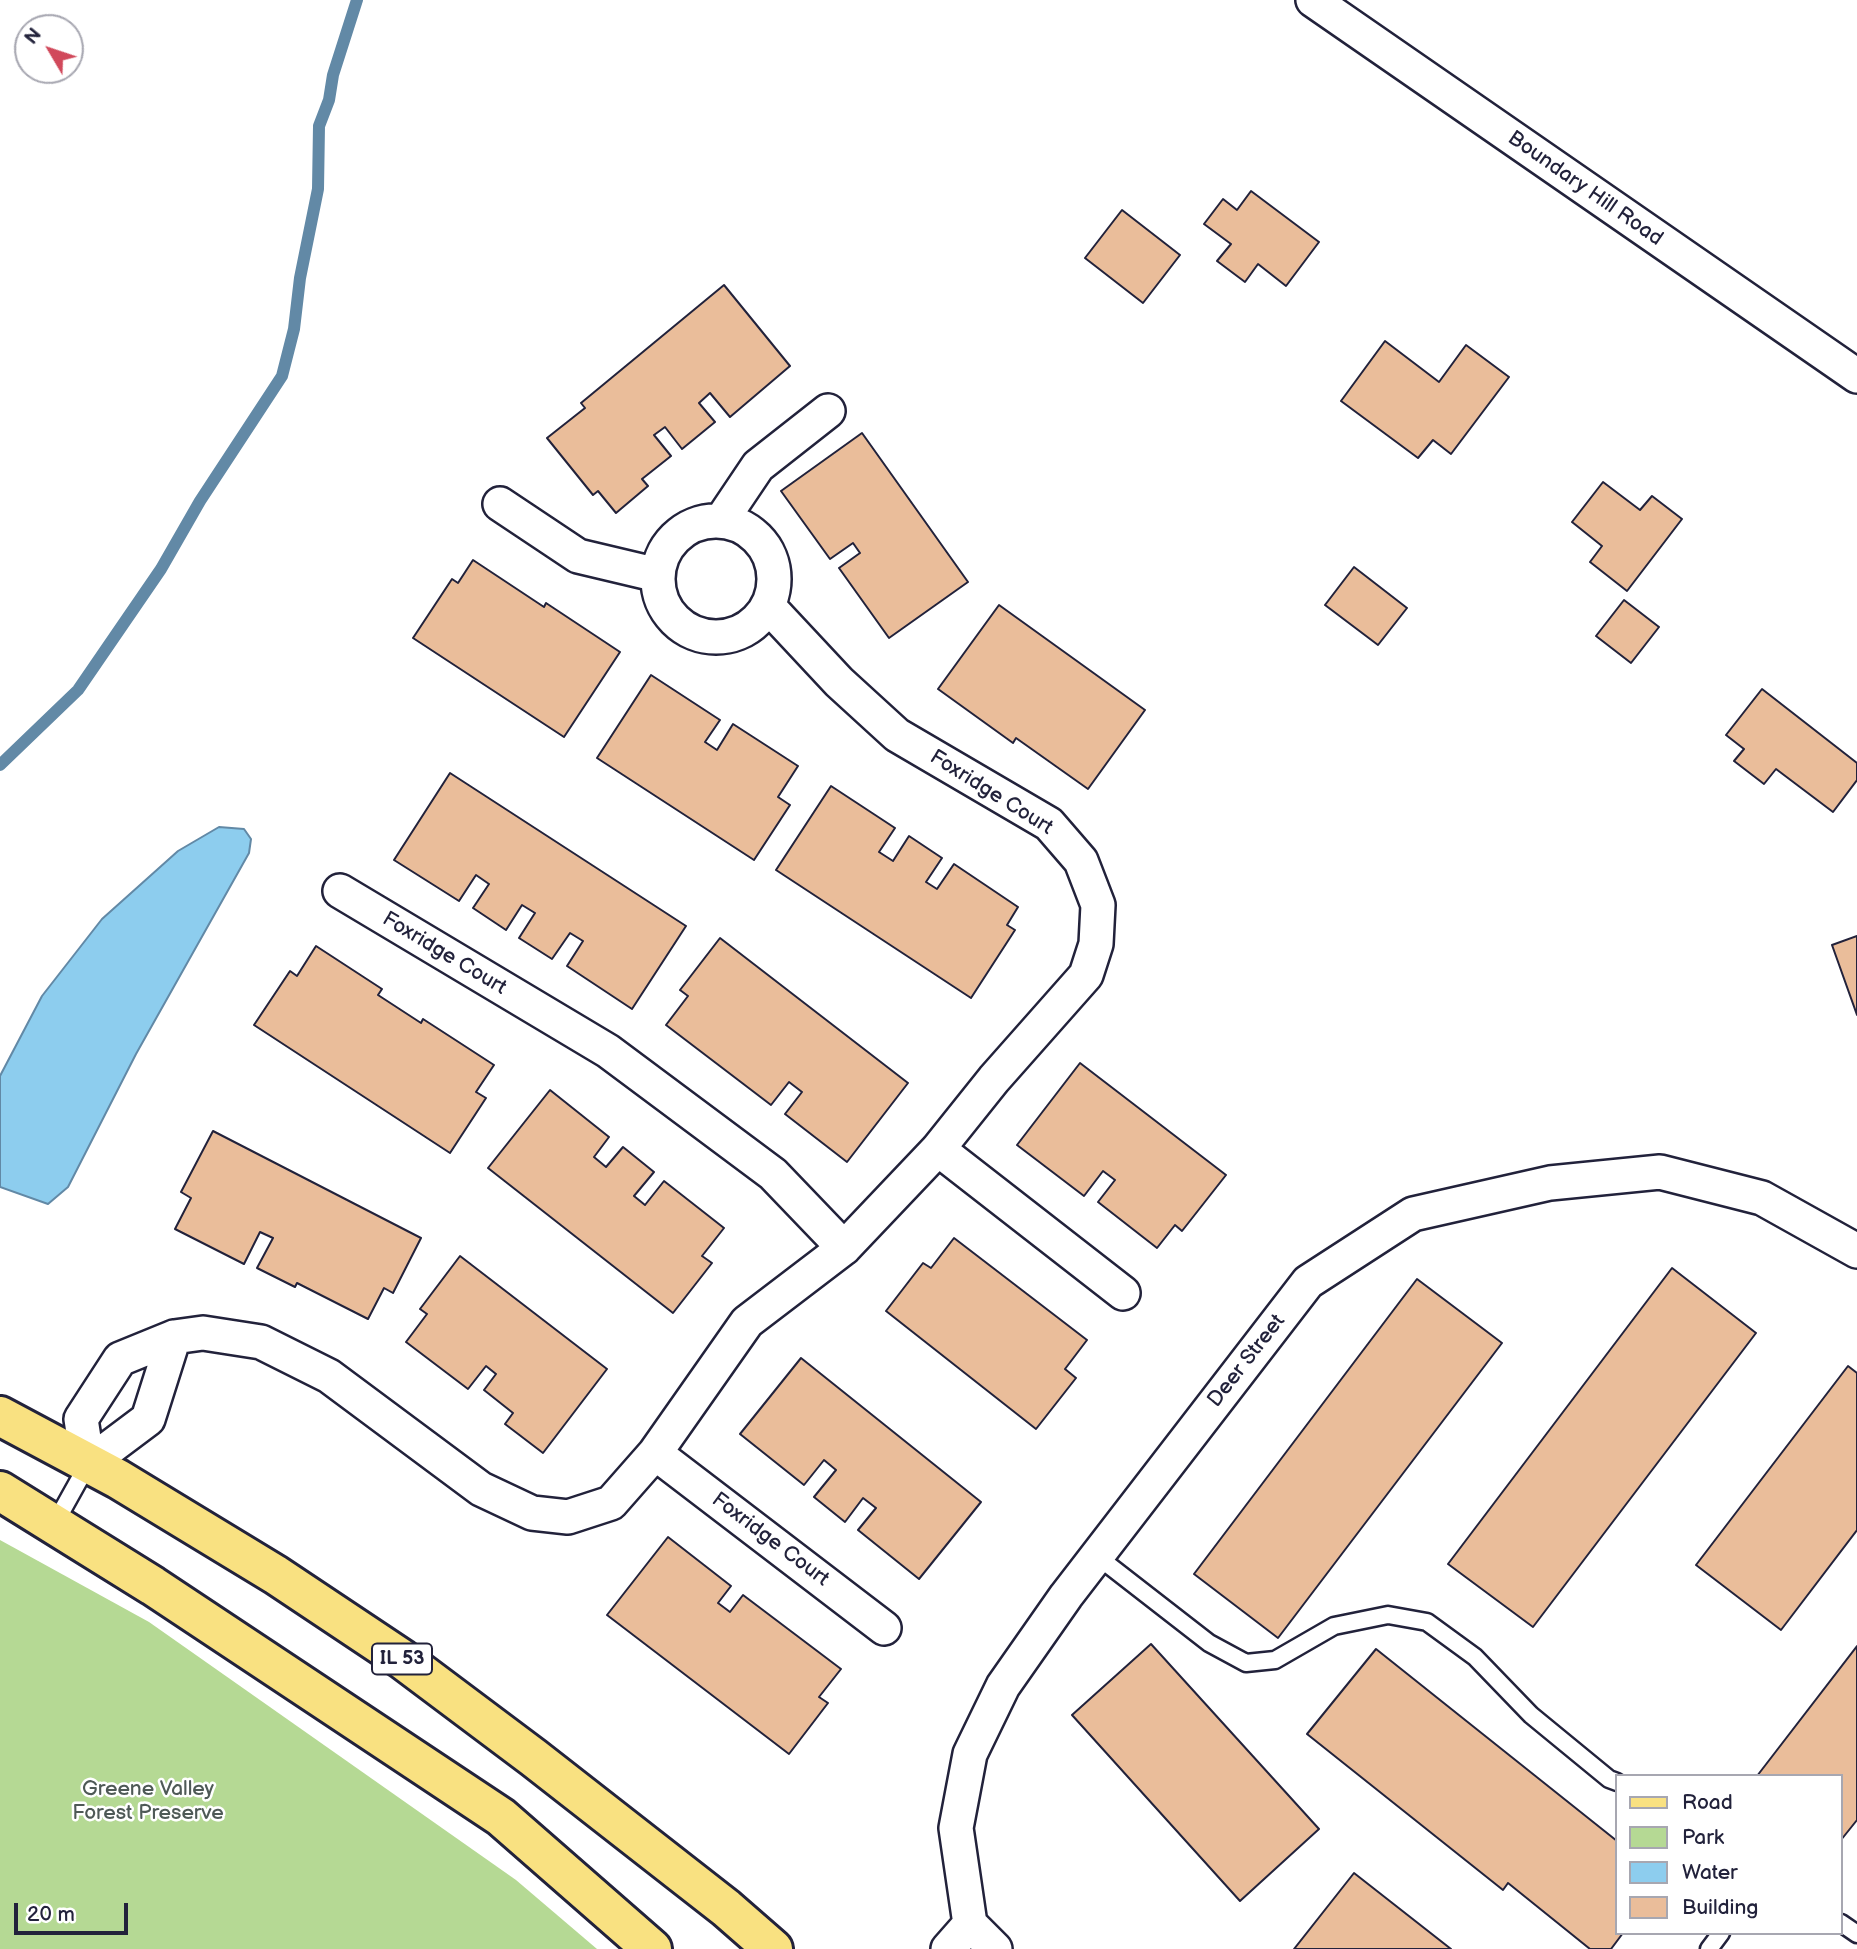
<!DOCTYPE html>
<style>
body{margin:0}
#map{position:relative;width:1857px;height:1949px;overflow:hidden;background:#fff;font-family:"Balsamiq Sans",sans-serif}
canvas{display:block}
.legend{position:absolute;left:1615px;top:1774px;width:228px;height:161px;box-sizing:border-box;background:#fff;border:2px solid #a7a7b1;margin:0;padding:9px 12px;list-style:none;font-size:21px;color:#22223b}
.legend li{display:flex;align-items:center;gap:14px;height:35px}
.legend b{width:35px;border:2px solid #a7a7b1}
.north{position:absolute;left:14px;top:14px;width:70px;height:70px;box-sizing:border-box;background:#fff;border:2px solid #a7a7b1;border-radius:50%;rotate:309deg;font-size:19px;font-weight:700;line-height:28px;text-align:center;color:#22223b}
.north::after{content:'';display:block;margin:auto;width:24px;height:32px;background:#d1495b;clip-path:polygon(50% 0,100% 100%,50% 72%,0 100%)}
.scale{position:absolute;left:14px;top:1903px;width:114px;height:32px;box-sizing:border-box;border:4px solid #22223b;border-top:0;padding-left:9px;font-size:21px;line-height:24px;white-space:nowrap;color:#22223b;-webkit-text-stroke:5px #fff;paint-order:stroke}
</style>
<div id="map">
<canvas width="1857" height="1949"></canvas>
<ul class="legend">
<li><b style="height:9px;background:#f9e181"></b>Road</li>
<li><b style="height:19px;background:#b5d994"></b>Park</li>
<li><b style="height:19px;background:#8dcdee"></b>Water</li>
<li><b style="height:19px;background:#eabd9a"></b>Building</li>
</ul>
<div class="north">N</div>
<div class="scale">20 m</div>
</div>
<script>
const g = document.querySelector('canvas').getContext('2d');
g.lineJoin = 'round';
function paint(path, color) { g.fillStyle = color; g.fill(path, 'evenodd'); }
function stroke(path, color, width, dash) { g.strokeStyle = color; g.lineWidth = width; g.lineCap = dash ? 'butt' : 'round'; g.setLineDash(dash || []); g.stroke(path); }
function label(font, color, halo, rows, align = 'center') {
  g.font = font + ' "Balsamiq Sans",sans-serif'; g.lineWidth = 5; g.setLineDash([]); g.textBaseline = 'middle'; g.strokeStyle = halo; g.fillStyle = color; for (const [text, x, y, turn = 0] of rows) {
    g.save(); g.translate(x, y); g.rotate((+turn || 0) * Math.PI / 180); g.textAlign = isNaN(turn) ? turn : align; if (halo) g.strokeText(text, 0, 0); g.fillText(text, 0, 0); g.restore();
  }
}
const green = new Path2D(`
 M0 1540 149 1622 516 1880 597 1949H0Z`);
const water = new Path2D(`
 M219 827 244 829 251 839 249 853 136 1054 68 1187 48 1204 0 1187V1076L42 996 102 919 178 851Z`);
const stream = new Path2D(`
 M0 765 78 690 161 569 200 501 282 376 294 329 300 278 318 189 319 126 329 100 333 75 357 0`);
const building = new Path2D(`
 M1251 191 1319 242 1286 286 1258 264 1245 282 1217 261 1231 244 1204 224 1223 199 1237 210Z
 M1122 210 1180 255 1143 303 1085 258Z
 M724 285 790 366 730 417 710 393 699 403 715 422 682 449 665 427 654 435 671 456 642 479 648 486 616 513 598 491 593 495 547 438 585 408 581 403Z
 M1385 341 1439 382 1466 345 1509 377 1451 454 1433 440 1418 458 1341 401Z
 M862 433 968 582 889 638 839 568 860 553 853 543 830 559 781 491Z
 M1603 482 1640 510 1652 496 1682 519 1627 591 1590 562 1602 546 1572 522Z
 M473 560 544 607 546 603 620 652 564 737 413 638 452 579 458 583Z
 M1354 567 1407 608 1378 645 1325 605Z
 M1624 600 1659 627 1631 663 1596 636Z
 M999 605 1145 710 1088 789 1016 738 1013 743 938 689Z
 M651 675 720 720 705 742 717 750 733 724 798 766 778 797 790 805 754 860 597 758Z
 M1762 689 1857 763V780L1833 812 1776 769 1764 784 1734 761 1744 749 1726 735Z
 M450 773 686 926 632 1009 567 966 583 941 570 933 552 959 519 938 535 913 522 905 506 930 473 908 489 884 476 875 459 901 394 860Z
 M831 786 895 828 879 852 893 861 909 836 942 858 926 882 937 889 954 864 1018 907 1007 925 1015 930 971 998 776 870Z
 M1857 936V1015L1832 945Z
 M720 938 908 1083 847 1162 785 1114 802 1092 789 1082 771 1105 666 1025 688 996 680 990Z
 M316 946 382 989 378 995 421 1023 423 1019 494 1065 476 1092 486 1098 450 1153 254 1025 290 971 297 976Z
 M1080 1063 1226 1175 1182 1231 1175 1225 1157 1248 1098 1202 1115 1180 1103 1171 1084 1196 1017 1145Z
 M550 1090 609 1137 594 1157 606 1167 623 1147 654 1172 634 1196 645 1205 664 1181 724 1228 702 1256 712 1263 673 1313 488 1168Z
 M213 1131 421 1238 393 1293 384 1288 368 1319 297 1283 295 1287 257 1268 273 1238 260 1232 244 1264 175 1229 191 1198 181 1192Z
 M954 1238 1087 1340 1065 1369 1076 1378 1036 1429 886 1311 923 1263 931 1268Z
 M460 1256 607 1369 543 1453 505 1424 513 1413 484 1390 496 1374 486 1366 468 1389 406 1342 427 1314 420 1309Z
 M1672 1268 1756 1333 1533 1627 1448 1564Z
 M1417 1279 1502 1343 1278 1638 1194 1574Z
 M801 1358 981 1502 919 1579 858 1530 876 1508 863 1498 845 1522 814 1497 836 1470 824 1460 804 1485 740 1434Z
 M1848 1366 1857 1373V1530L1781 1630 1696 1565Z
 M668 1537 731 1586 718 1603 730 1612 743 1595 841 1669 819 1697 828 1703 789 1754 607 1615Z
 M1151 1644 1319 1829 1240 1901 1072 1715Z
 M1857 1646V1820L1841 1840V1776H1757Z
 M1376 1649 1617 1841V1933H1623L1611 1949H1590L1508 1883 1503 1890 1307 1734Z
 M1354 1873 1451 1949H1294Z`);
const lane = new Path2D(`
 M54 1525 88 1464
 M1097 1556 1209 1643 1246 1663 1275 1660 1334 1626 1388 1615 1427 1622 1475 1657 1531 1715 1609 1779 1617 1782
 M1841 1923 1857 1934
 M1709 1949 1721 1933`);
const street = new Path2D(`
 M1313 0 1857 376
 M500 504 578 556 658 575
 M658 579a58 58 0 1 1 116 0a58 58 0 1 1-116 0Z
 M721 521 758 466 828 411
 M340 891 608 1051 773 1174 844 1248
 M938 1149 1123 1293
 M174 1337 148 1419 88 1464 81 1419 120 1359 174 1337 203 1333 261 1342 329 1376 481 1489 532 1513 568 1517 611 1503 655 1453 747 1322 844 1248 938 1149 994 1079 1086 975 1096 944 1098 905 1081 861 1049 824 897 735 839 682 768 606
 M655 1453 884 1628
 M948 1949 970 1924
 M995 1949 970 1924 956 1828 970 1754 1003 1686 1066 1596 1308 1282 1413 1214 1550 1183 1660 1172 1762 1198 1857 1251`);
const primary = new Path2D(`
 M0 1416 118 1479 276 1575 402 1659 534 1758 726 1908 773 1949
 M0 1491 153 1586 501 1817 652 1949`);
const shields = [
 [402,1659,60]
];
const shieldNames = [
 ["IL 53",402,1659]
];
const streetNames = [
 ["Boundary Hill Road",1585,189,35],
 ["Foxridge Court",991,793,32],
 ["Foxridge Court",444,954,31],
 ["Deer Street",1247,1361,-52],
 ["Foxridge Court",770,1540,37]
];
const parkNames = [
 ["Greene Valley",148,1790],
 ["Forest Preserve",148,1814]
];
paint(green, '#b5d994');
paint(water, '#8dcdee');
stroke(water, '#6289a6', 2);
stroke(stream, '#6289a6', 12);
paint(building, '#eabd9a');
stroke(building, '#22223b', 2);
stroke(lane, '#22223b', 21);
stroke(street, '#22223b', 38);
stroke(primary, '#22223b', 44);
stroke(lane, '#fff', 16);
stroke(street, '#fff', 33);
stroke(primary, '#f9e181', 38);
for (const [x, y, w] of shields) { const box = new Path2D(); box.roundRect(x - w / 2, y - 15.5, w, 31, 5); g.fillStyle = '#fff'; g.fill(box); stroke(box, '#22223b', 2); }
label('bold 19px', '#22223b', null, shieldNames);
label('21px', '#22223b', '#fff', streetNames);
label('21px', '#4e5956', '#fff', parkNames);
</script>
